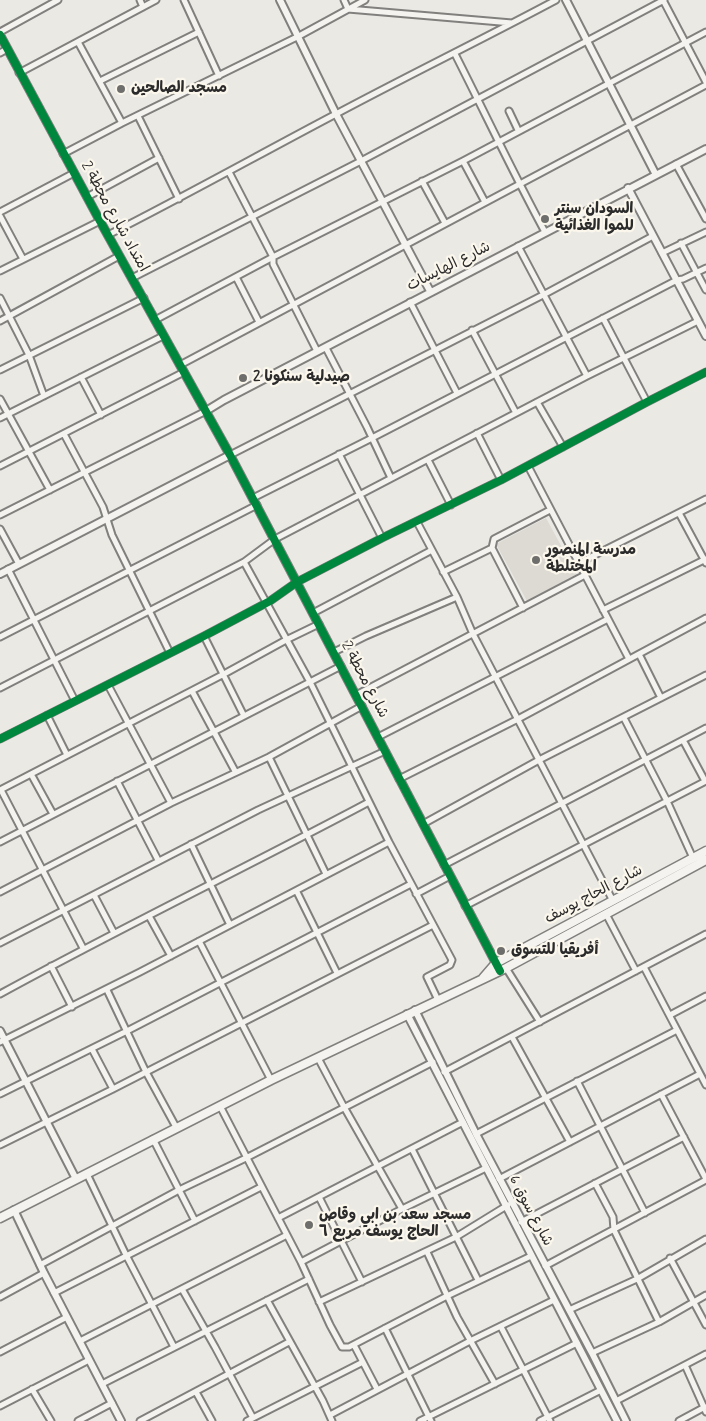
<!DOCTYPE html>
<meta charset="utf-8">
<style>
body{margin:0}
canvas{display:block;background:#eae9e4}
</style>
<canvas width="706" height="1421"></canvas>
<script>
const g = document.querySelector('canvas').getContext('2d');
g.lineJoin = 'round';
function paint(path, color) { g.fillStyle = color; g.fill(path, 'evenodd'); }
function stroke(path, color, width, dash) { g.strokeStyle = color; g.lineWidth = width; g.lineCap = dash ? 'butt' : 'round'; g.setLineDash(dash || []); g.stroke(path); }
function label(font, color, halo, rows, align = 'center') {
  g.font = font + ' Mynerve,"Playpen Sans Arabic",sans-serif'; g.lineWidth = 4.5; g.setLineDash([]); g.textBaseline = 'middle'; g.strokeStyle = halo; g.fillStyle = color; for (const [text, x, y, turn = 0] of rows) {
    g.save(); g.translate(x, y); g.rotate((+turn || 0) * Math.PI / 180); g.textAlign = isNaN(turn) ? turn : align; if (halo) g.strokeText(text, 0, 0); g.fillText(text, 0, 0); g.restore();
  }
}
const built = new Path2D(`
 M546 518 577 575 527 601 496 544Z`);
const minor = new Path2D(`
 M140 0 143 7
 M184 0 219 76
 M344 0 348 9 512 23
 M663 0 706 82
 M0 32 58 0
 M78 42 122 123
 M0 53 7 49
 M455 54C485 113 513 173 545 232
 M19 73 156 0
 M100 81 199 32
 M509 111 518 130
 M138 116 179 199
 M63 154 122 123 299 36 365 0
 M463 161 485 202
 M676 164 706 219
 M229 172 273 257V264L317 351
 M422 181 445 223
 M87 197 159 158
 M0 212 74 173
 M0 216 23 259
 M108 235C185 196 260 154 336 114 409 75 483 39 556 0
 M681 243 706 290
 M518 246 587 376
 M662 253 706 232
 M0 271 100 221
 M236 277 259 322
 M132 278 361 161 664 0
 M0 298 29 355 44 396
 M410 302 457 393
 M603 318 647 402
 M155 320 273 257 463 161 706 32
 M0 321 119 256
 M472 330 516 413
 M326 348 367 427 391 478
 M180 365 706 85
 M0 370 144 298
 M81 377 101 415
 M0 399 50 490
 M537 402 563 447
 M0 418 163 336
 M477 433 501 480
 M64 434 103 507 112 535 170 653
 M339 454 382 538
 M230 455 543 295 653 236
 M428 460 451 505
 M0 466 184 372
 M528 466 629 659
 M253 498 372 438 677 280 683 279 706 268
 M679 513 706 563
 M0 515 206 411
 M417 522 457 597 473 634 613 901
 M0 529 19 564
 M492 548 523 608
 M244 562 310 682 389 842 452 960 450 965 427 977 438 1000
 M579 563 706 499
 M8 569 75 701
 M443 572 492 548 494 539 550 510
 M603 610 706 559
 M313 613 432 550
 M204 636 244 716
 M0 637 257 505
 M334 652 366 636 457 597
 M639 654 661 698
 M108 685 171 803
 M0 688 244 562 275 539 587 376 698 321
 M192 691 235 771
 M356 695 585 575
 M47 715 67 755
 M624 718 667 801 693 858
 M378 737 608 619
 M0 739 204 636 270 601 297 582 382 538 501 480 647 402 706 372
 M683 740 705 781
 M269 757 326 874
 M31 774 53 814
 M399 779 518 719 706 618
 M117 781 158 860
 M0 790 224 674 286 640 319 624
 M1 790 83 948
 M423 824 539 760 706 675
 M0 842 341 666
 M191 844 230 925
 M444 865 706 728
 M0 892 171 803 269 757 362 706
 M297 892 337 973
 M416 894 450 876
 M94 895 114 933
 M465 906 706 781
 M606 914 636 971
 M149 916 171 956
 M199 941 271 1080
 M0 943 258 810 385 751
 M51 966 72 1007
 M644 967 706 1085
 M506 968 540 1022
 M107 990 146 1072 176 1127
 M0 994C122 927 247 867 369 802
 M670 1015 706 996
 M512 1037 570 1142
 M0 1042 140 972 389 842
 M92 1049 113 1089
 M318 1058 344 1107 402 1209
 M444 1072 706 934
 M577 1081 645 1213
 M0 1094 127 1031 411 884
 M661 1094 706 1179
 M220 1106 301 1262 330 1325 342 1347H349L447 1296 531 1256
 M476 1134 677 1030
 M153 1139 195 1221
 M0 1145 113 1089 433 925
 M412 1149 478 1280
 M87 1174 126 1255 174 1347
 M499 1179 700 1074
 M595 1183 613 1217 614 1230 659 1322
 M319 1197 362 1282
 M278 1218 463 1122
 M521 1222 684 1137
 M427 1252 457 1317 495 1384
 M670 1258 706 1325
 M301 1262 402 1209 486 1168
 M40 1265 179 1190 246 1158 433 1062
 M545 1266 706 1180
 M182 1289 215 1347 253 1418
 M54 1293 261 1187
 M0 1297 44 1273
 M267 1300 323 1401 332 1421
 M319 1302 456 1237 508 1205
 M569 1310 637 1279 706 1239
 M501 1327 550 1421
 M385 1328 431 1421
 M80 1341 287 1235
 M354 1345 377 1389
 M0 1352 67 1317
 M592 1353 659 1322 706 1295
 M685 1365 706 1412
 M102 1384 309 1279
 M32 1389 51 1421
 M196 1392 212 1421
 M616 1401 706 1354
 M0 1406 89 1360
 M330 1415 470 1341 554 1300
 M78 1421 112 1403
 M140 1421 289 1342
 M247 1421 363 1362
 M420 1421 577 1343
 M540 1421 601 1390
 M679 1421 705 1407`);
const tertiary = new Path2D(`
 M280 0 336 114 430 291
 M566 0 656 175
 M0 35 100 221 230 455 498 967
 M628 188 706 336
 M206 411 224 400 706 149
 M0 574 230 455
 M415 1010 476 1134 592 1353 626 1421
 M407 1014 617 1421
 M0 1031 76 1179
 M14 1210 44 1273 121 1421`);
const secondary = new Path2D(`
 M483 978 496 963 706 851
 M0 1218 271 1080 506 968 706 860`);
const cycleway = new Path2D(`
 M0 35 100 221 230 455 500 971
 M0 739 204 636 270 601 297 582 382 538 501 480 647 402 706 372`);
const markers = [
 [121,89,5,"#6e6e6c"],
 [545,219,5,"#6e6e6c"],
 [243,378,5,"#6e6e6c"],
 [536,560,5,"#6e6e6c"],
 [501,951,5,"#6e6e6c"],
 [309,1225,5,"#6e6e6c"]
];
const poiNames = [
 ["مسجد الصالحين",131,89],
 ["السودان سنتر",555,210],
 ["للموا الغذائية",555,227],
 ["صيدلية سنكونا 2",253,378],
 ["مدرسة المنصور",546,551],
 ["المختلطة",546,568],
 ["أفريقيا للتسوق",511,951],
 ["مسجد سعد بن ابي وقاص",319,1216],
 ["الحاج يوسف مربع ٦",319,1233]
];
const streetNames = [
 ["امتداد شارع محطة 2",114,217,61],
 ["شارع الهايسات",449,267,-27],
 ["شارع محطة 2",364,680,62],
 ["شارع الحاج يوسف",594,895,-28],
 ["شارع سوق 6",530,1211,62]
];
paint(built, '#dcdad3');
stroke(minor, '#81807e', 9);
stroke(tertiary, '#81807e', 10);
stroke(secondary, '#81807e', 11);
stroke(minor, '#f4f3ef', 5);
stroke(tertiary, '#f4f3ef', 6);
stroke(secondary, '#f4f3ef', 8);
stroke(cycleway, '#00873e', 8);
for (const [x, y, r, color] of markers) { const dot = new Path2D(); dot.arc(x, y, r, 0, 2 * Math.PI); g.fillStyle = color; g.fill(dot); stroke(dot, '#fbf7ec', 2); }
label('bold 15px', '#2b2b2b', '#fbf7ec', poiNames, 'left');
label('15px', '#2b2b2b', '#fbf7ec', streetNames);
</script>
